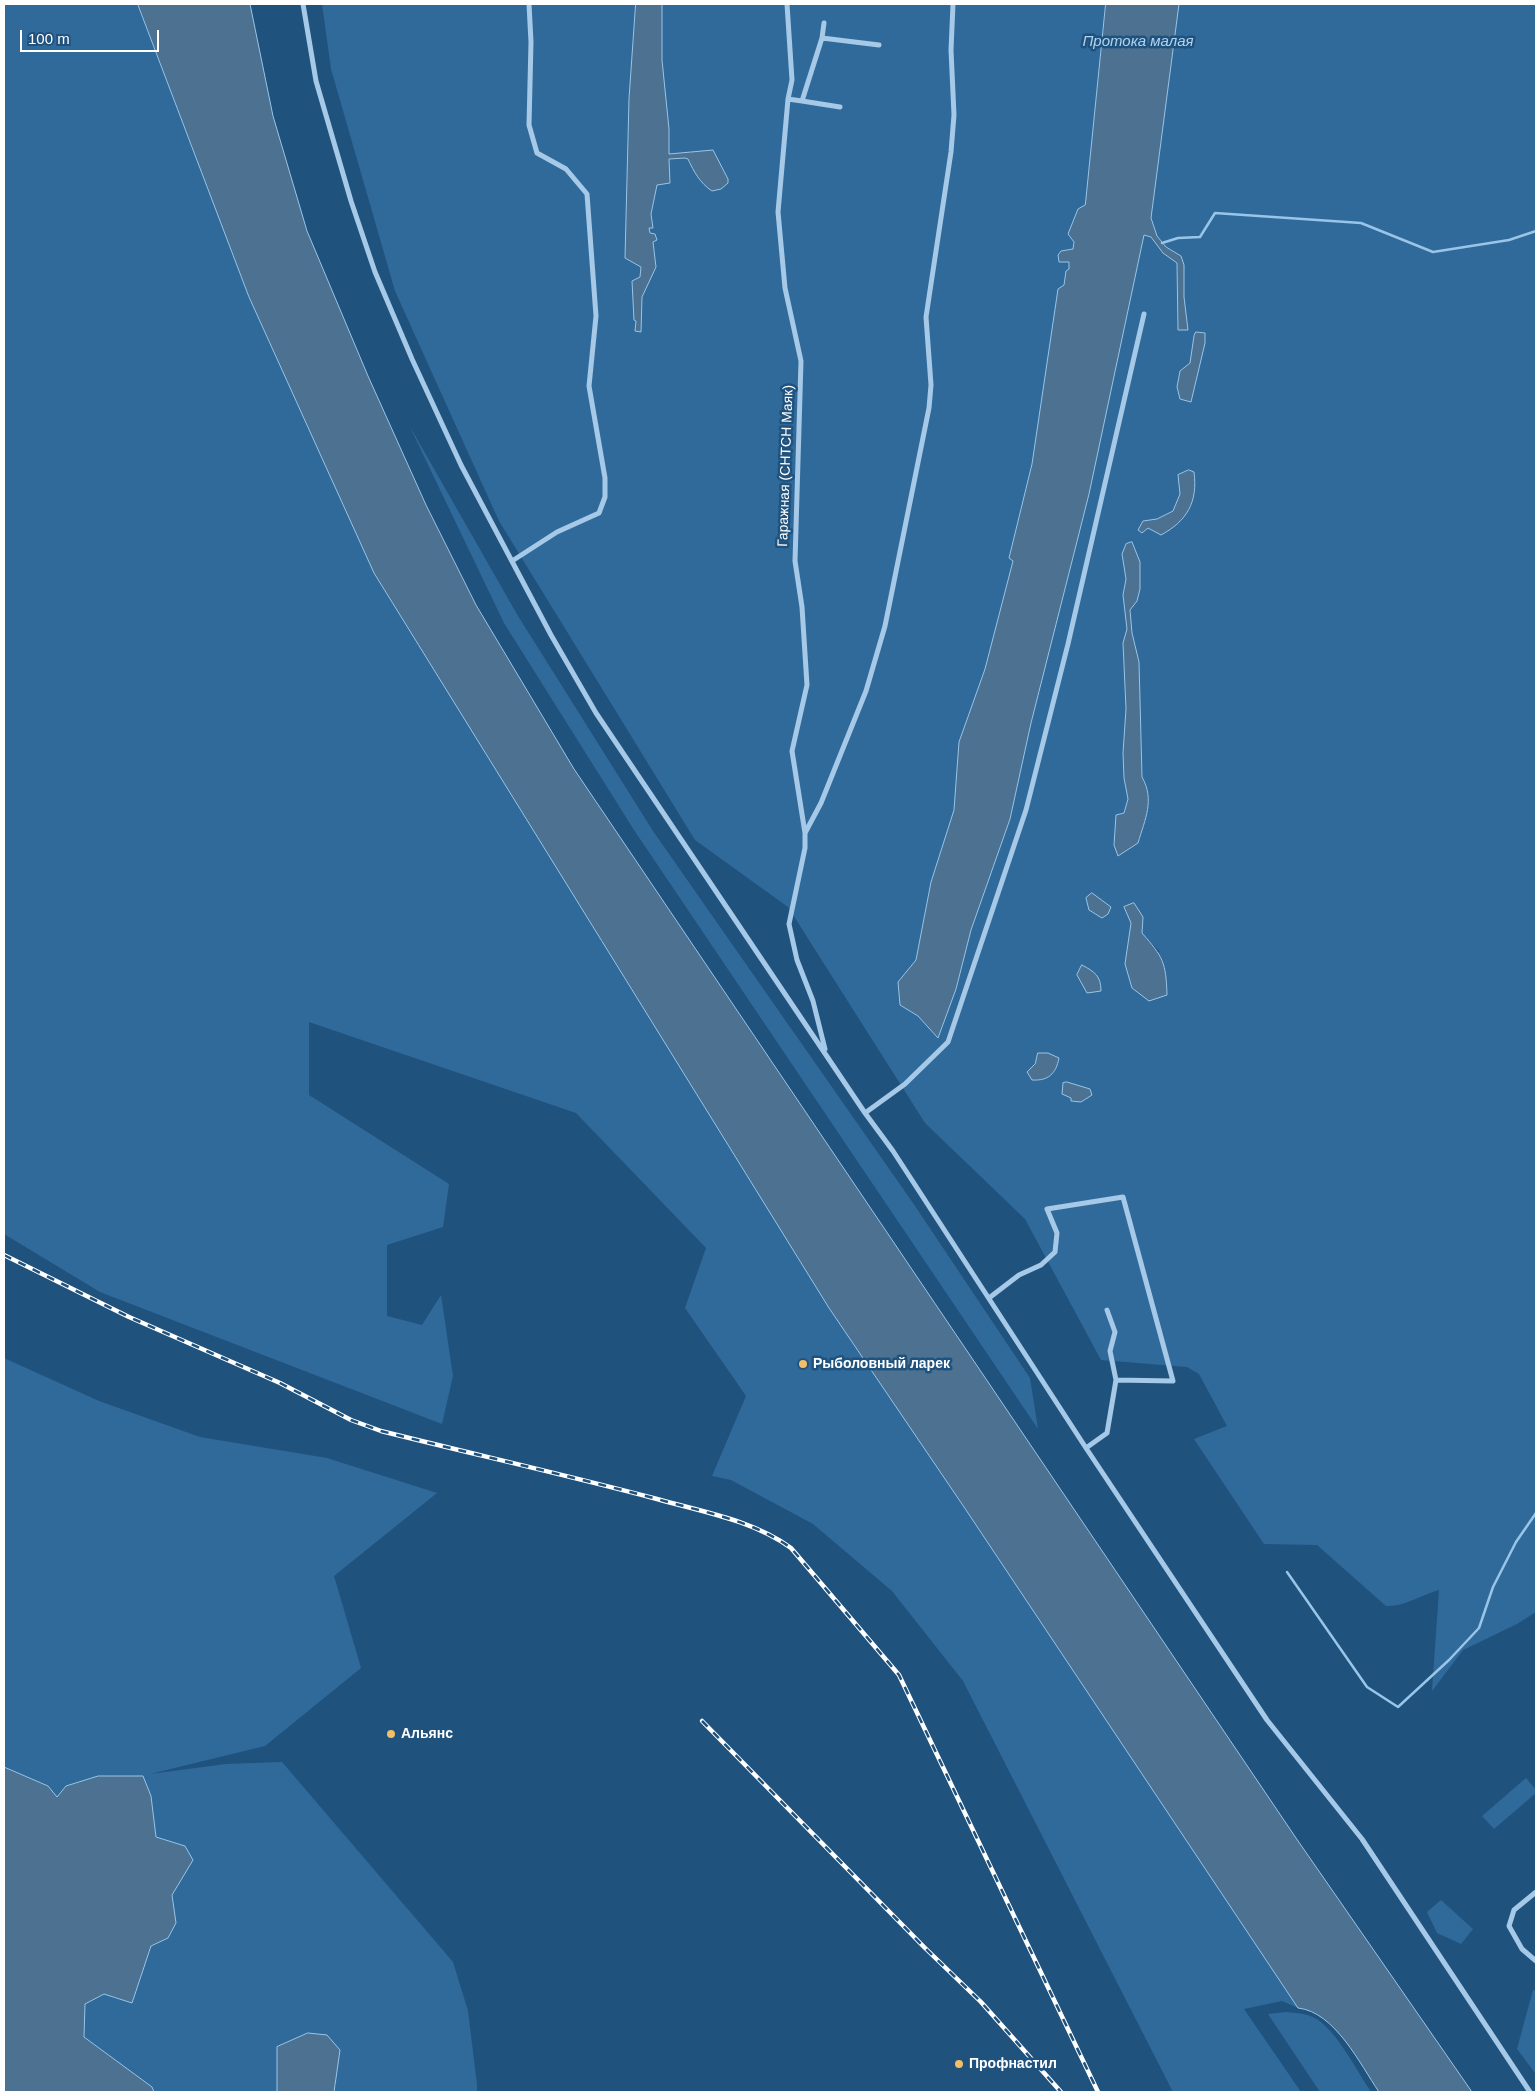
<!DOCTYPE html>
<meta charset="utf-8">
<style>
body{margin:0}
#map{position:relative;width:1540px;height:2096px;overflow:hidden;background:#20527e;font-family:Arial,sans-serif}
canvas{display:block}
.frame{position:absolute;inset:0;border:5px solid #fff;pointer-events:none}
.scale{position:absolute;left:20px;top:30px;width:139px;height:22px;box-sizing:border-box;border:2px solid #fff;border-top:0;padding-left:6px;font-size:15px;line-height:18px;white-space:nowrap;color:#fff;-webkit-text-stroke:4px #20527e;paint-order:stroke}
</style>
<div id="map">
<canvas width="1540" height="2096"></canvas>
<div class="frame"></div>
<div class="scale">100 m</div>
</div>
<script>
const g = document.querySelector('canvas').getContext('2d');
g.lineJoin = 'round';
function paint(path, color) { g.fillStyle = color; g.fill(path, 'evenodd'); }
function stroke(path, color, width, dash) { g.strokeStyle = color; g.lineWidth = width; g.lineCap = dash ? 'butt' : 'round'; g.setLineDash(dash || []); g.stroke(path); }
function label(font, color, halo, rows, align = 'center') {
  g.font = font + ' Arial,sans-serif'; g.lineWidth = 5; g.setLineDash([]); g.textBaseline = 'middle'; g.strokeStyle = halo; g.fillStyle = color; for (const [text, x, y, turn = 0] of rows) {
    g.save(); g.translate(x, y); g.rotate((+turn || 0) * Math.PI / 180); g.textAlign = isNaN(turn) ? turn : align; if (halo) g.strokeText(text, 0, 0); g.fillText(text, 0, 0); g.restore();
  }
}
const green = new Path2D(`
 M4 4H138L249 297 374 573 829 1308 964 1507 1298 2008 1282 2001 1244 2009 1301 2092H1173L963 1681 892 1591 813 1524 731 1480 712 1476 746 1396 685 1308 706 1248 576 1113 309 1022V1095L449 1184 443 1227 387 1245V1316L422 1325 441 1295 453 1376 442 1424 100 1292 4 1234Z
 M322 4H1106L1085 205 1078 209 1076 214 1073 249 1061 251 1069 262V269L1066 271 1032 464 1009 557 1014 560 985 669 959 742 954 810 931 882 916 960 898 982 900 1005 918 1016 938 1038 956 989 971 930 1010 819 1031 723 1089 494 1143 235 1151 237 1163 253 1177 263 1178 330H1188L1184 297V265L1181 256 1166 247 1157 236 1151 218 1179 4H1536V1612L1517 1624 1463 1650 1432 1691 1439 1590C1421 1595 1404 1607 1386 1606L1317 1545 1264 1544 1194 1439 1227 1426 1199 1374 1187 1367 1101 1360 1025 1219 925 1123 788 907 695 840 499 521 395 291 331 69ZM1128 629 1139 662 1142 777C1155 800 1145 819 1138 843L1114 845 1116 816 1124 813 1128 799 1124 778 1123 753 1126 709 1123 643ZM1143 917 1142 933 1160 952 1125 964 1131 923Z
 M409 425 518 616 653 831 913 1203 1030 1378 1038 1429 634 830 504 623Z
 M4 1358 99 1401 200 1437 327 1458 437 1493 334 1576 361 1668 265 1746 150 1774 226 1764 282 1762 453 1962 468 2011 477 2085V2092H334L336 2083 278 2080 277 2092H154L152 2087 84 2037 85 2004 104 1994 132 2003 151 1946 168 1938 176 1923 172 1895 185 1846 156 1837 151 1796 57 1797 48 1786 4 1767Z
 M1526 1778 1536 1790V1793L1494 1829 1482 1816Z
 M1441 1900 1473 1929 1461 1944 1437 1933 1427 1912Z
 M1533 1990 1536 1991V2071L1535 2073 1517 2049Z
 M1286 2012C1298 2013 1313 2014 1322 2023 1340 2038 1358 2072 1371 2092H1320L1268 2014Z`);
const water = new Path2D(`
 M138 4H250L273 116 307 231 368 376 426 505 476 605 574 769 1296 1838 1472 2092H1379C1360 2064 1335 2012 1298 2008L964 1507 829 1308 374 573 249 297Z
 M636 4H662V60L669 129V154L713 150 728 179V183L721 189 712 191C700 183 694 172 688 159L685 158 669 159 670 183 657 185 651 214 653 228H649L650 233 655 234 657 240 653 242 656 267 642 297 641 332 635 331 636 321 634 320 632 281 640 277 641 267 625 258 629 99Z
 M1106 4H1179L1151 218 1157 236 1166 247 1181 256 1184 265V297L1188 330H1178L1177 263 1163 253 1151 237 1144 235 1089 494 1031 723 1010 819 971 930 956 989 938 1038 918 1016 900 1005 898 982 916 960 931 882 954 810 959 742 985 669 1013 561 1009 558 1032 464 1058 289 1064 285 1066 271 1069 269V262H1059L1058 255 1061 251 1073 249 1074 242 1068 234 1078 209 1085 205Z
 M1196 332 1205 333V343L1191 402 1180 399 1177 387 1180 371 1190 363 1194 336Z
 M1189 470 1194 472C1198 502 1187 521 1161 535L1148 528 1142 533 1138 530 1143 521 1157 519 1173 511 1180 494 1178 475Z
 M1132 542 1140 562V589L1137 601 1130 610 1132 633 1139 662 1142 777C1155 800 1145 819 1138 843L1118 856 1114 845 1116 815 1124 813 1128 799 1124 778 1123 753 1126 709 1123 643 1127 629 1123 595 1126 579 1122 554 1126 544Z
 M1092 893 1111 907 1108 914 1102 918 1089 910 1086 898Z
 M1134 903 1143 917 1142 933C1163 957 1166 962 1167 995L1149 1001 1132 988 1125 964 1131 923 1124 907Z
 M1082 965C1095 972 1101 976 1101 991L1087 993 1077 975Z
 M1038 1053H1048L1059 1058C1056 1074 1048 1081 1032 1080L1027 1072 1035 1064Z
 M1067 1082 1090 1089 1092 1095 1081 1102 1071 1101V1098L1062 1094 1063 1083Z
 M4 1767 48 1786 57 1797 66 1786 98 1776H143L151 1796 156 1837 185 1846 193 1860 172 1895 176 1923 168 1938 151 1946 132 2003 104 1994 85 2004 84 2037 152 2087 154 2092H4Z
 M308 2033 327 2035 340 2050 334 2092H277V2047Z`);
const stream = new Path2D(`
 M1162 243 1178 238 1200 237 1215 213 1361 223 1433 252 1509 240 1536 231
 M1287 1572 1367 1687 1398 1707 1449 1660 1479 1628 1493 1587 1516 1542 1536 1513`);
const minor = new Path2D(`
 M303 4 316 81 351 201 375 272 412 359 461 465 551 635 596 713 865 1113 893 1151 1086 1448 1267 1720 1362 1839 1530 2092
 M787 4 792 80 788 99 778 212 785 288 801 361 795 561 802 607 807 685 792 751 805 833
 M822 38 824 23
 M788 99 802 101 822 38 879 45
 M802 101 840 107
 M512 561 557 532 599 513 605 497V478L589 386 596 316 587 194 566 169 537 153 529 125 531 42 529 4
 M825 1049 813 1001 797 960 789 924 805 848V833L821 803 866 691 885 626 929 408 931 385 926 317 951 152 954 115 951 50 953 4
 M865 1113 905 1084 948 1042 1026 810 1068 644 1144 314
 M989 1298 1019 1275 1041 1265 1055 1252 1057 1233 1047 1209 1123 1197 1173 1381 1116 1380
 M1086 1448 1107 1433 1116 1380 1110 1351 1115 1332 1107 1310
 M1536 1892 1514 1910 1509 1926 1522 1949 1536 1961`);
const rail = new Path2D(`
 M4 1255 129 1317 280 1383 351 1420 381 1431C473 1454 566 1475 657 1499 703 1512 752 1520 791 1548L899 1675 1098 2092
 M702 1721 924 1947 981 2002 1061 2092`);
const markers = [
 [803,1364,5,"#f4be66"],
 [391,1734,5,"#f4be66"],
 [959,2064,5,"#f4be66"]
];
const streetNames = [
 ["Гаражная (СНТСН Маяк)",786,466,-88]
];
const poiNames = [
 ["Рыболовный ларек",813,1364],
 ["Альянс",401,1734],
 ["Профнастил",969,2064]
];
const waterNames = [
 ["Протока малая",1138,42]
];
paint(green, '#306a9b');
paint(water, '#4c7191');
stroke(water, '#98c5e8', 1);
stroke(stream, '#98c5e8', 2.5);
stroke(minor, '#a5c9e7', 5);
stroke(rail, '#fff', 4.5);
stroke(rail, '#20527e', 2.5, [8]);
for (const [x, y, r, color] of markers) { const dot = new Path2D(); dot.arc(x, y, r, 0, 2 * Math.PI); g.fillStyle = color; g.fill(dot); stroke(dot, '#20527e', 2); }
label('14px', '#fff', '#20527e', streetNames);
label('bold 14px', '#fff', '#20527e', poiNames, 'left');
label('italic 15px', '#b0d3ef', '#20527e', waterNames);
</script>
